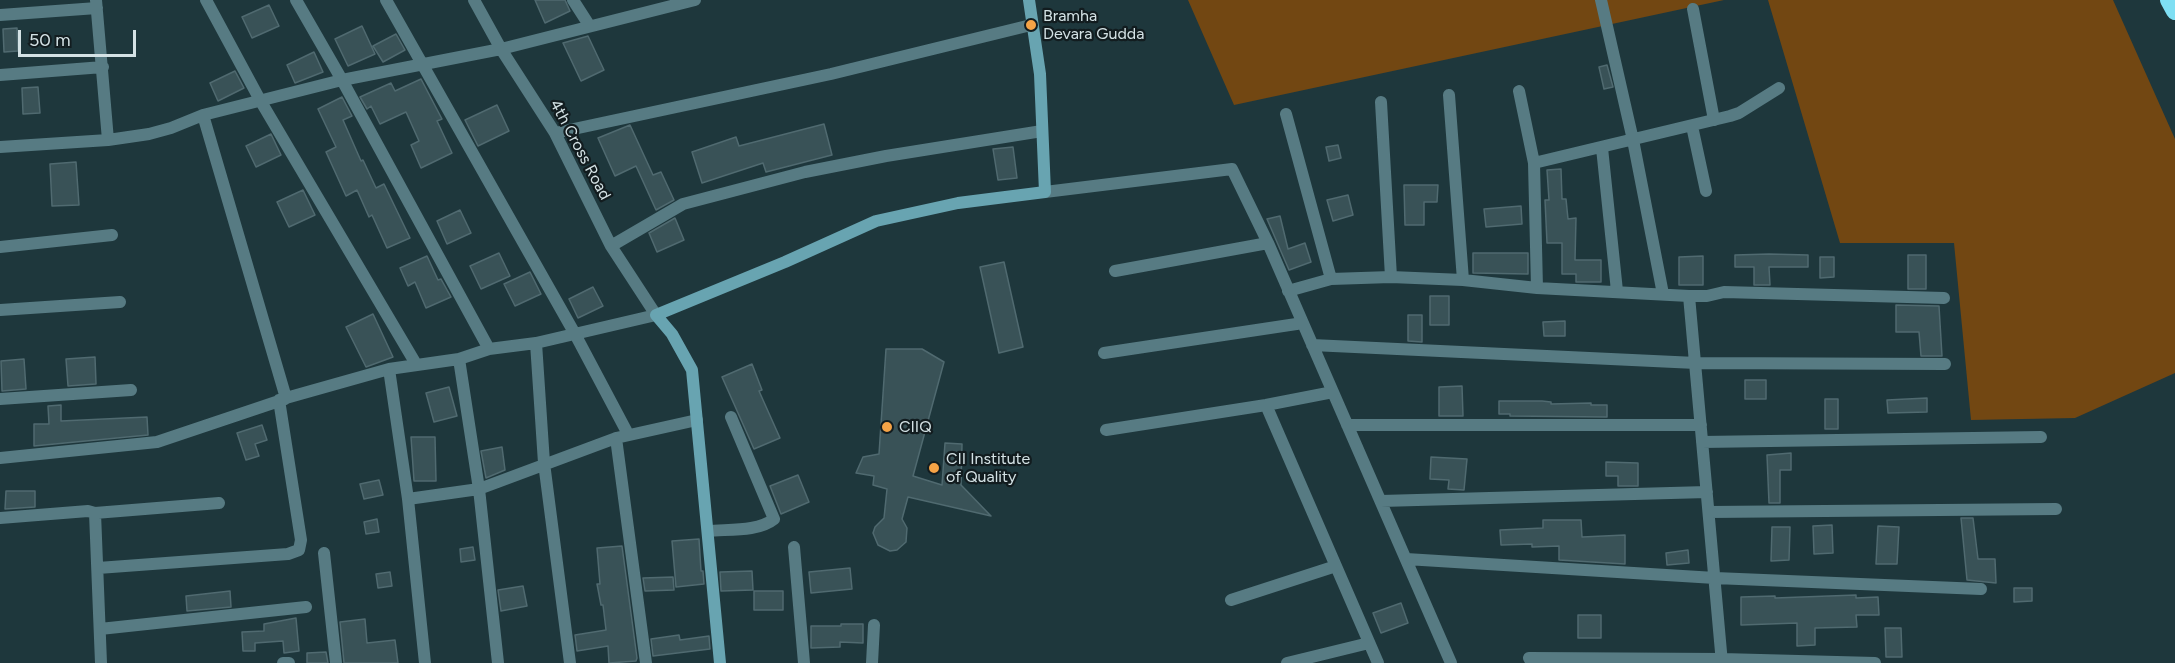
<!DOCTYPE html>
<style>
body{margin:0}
#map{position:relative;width:2175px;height:663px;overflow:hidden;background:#1e373c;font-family:Figtree,sans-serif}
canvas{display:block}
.scale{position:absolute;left:18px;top:30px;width:118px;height:27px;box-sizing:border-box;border:3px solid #d4e2e5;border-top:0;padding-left:8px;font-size:18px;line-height:21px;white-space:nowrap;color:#d4e2e5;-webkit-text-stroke:4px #121c1f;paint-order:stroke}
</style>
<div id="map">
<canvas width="2175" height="663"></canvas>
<div class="scale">50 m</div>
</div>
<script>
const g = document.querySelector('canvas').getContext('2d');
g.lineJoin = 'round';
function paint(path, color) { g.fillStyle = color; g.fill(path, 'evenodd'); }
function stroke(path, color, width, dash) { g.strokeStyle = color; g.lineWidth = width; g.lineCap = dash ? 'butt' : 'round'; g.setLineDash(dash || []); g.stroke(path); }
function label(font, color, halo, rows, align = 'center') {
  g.font = font + ' Figtree,sans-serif'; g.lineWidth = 4.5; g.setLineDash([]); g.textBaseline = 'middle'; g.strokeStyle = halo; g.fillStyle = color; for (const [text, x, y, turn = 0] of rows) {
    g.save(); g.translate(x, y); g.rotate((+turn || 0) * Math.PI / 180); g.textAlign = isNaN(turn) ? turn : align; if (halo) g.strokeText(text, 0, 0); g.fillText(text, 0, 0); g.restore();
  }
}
const green = new Path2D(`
 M1188 0H1724L1234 105Z
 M1768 0H2113L2175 139V373L2075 418 1971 420 1954 243H1840Z`);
const building = new Path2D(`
 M535 0H565L570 11 545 23Z
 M269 5 279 26 252 38 242 17Z
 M362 26 375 54 348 66 335 39Z
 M17 28 18 51 4 52 3 29Z
 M396 34 405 50 383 62 373 46Z
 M588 36 604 70 581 81 563 43Z
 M314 52 323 72 295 83 287 65Z
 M1607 65 1613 87 1604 89 1599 67Z
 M235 71 244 88 218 101 210 83Z
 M421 79 442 119 437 121 452 153 421 168 411 145 419 141 406 112 380 124 371 106 367 109 360 97 391 83 395 91Z
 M38 87 40 113 23 114 22 88Z
 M342 97 352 116 343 120 361 161 363 160 376 188 384 184 410 238 387 248 372 215 369 217 357 190 346 196 326 152 336 147 318 109Z
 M497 105 509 131 478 146 465 120Z
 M824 124 832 155 766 172 763 163 702 183 692 152 736 137 739 146Z
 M630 125 653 175 661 172 674 200 656 210 636 166 615 176 598 138Z
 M271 134 281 155 256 167 246 146Z
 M1338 145 1341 158 1329 161 1326 147Z
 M1013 147 1017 178 998 180 993 149Z
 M76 162 79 205 52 206 50 164Z
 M1561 169 1562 199H1566L1568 219 1576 218 1575 260H1601V282H1576V274H1562V243H1547L1545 200H1549L1547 170Z
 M1404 185H1438L1437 202H1424V225H1405Z
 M303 190 315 215 289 227 277 202Z
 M1348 195 1353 215 1333 221 1327 200Z
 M1521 206 1522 224 1486 227 1484 209Z
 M460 210 471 233 447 244 437 221Z
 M1280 216 1288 249 1305 243 1311 262 1289 270 1267 219Z
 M675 218 684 240 657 252 649 233Z
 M499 253 510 276 481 289 470 266Z
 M1473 253H1528V274L1473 273Z
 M1769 254 1808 255V267H1769L1770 285H1754V267H1735V255Z
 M1908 255H1926V289H1908Z
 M427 256 438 280 441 279 451 297 426 308 415 282 408 286 400 268Z
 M1703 256V285H1679V257Z
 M1820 257H1834V277L1820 278Z
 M1004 262 1023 347 999 353 980 267Z
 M530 272 541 294 515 306 504 284Z
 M593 287 603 306 578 318 569 299Z
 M1430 296H1449V325H1430Z
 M1896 305 1939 306 1942 356H1921L1919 332H1896Z
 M373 314 393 357 366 367 346 327Z
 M1408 315H1422V342L1408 341Z
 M1565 321V336H1544L1543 322Z
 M886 349H922L944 362 913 476 942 485 945 443 962 444 961 485 991 516 908 497 902 519 907 528 906 542 897 550 890 551 878 545 873 533 875 527 884 518 887 489 873 485 874 476 856 473 863 457 879 454Z
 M95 357 96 384 68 386 66 359Z
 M24 359 26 389 2 391 1 361Z
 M752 364 762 390 759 391 780 438 754 449 722 377Z
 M1745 380H1766V399H1745Z
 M1462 386 1463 416H1439V387Z
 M449 387 457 416 434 422 426 393Z
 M1927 398V412L1888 413 1887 400Z
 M1825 399H1838V429H1825Z
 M1499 401H1542L1551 402V404L1591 403V405H1607V417L1510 416V414H1499Z
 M61 405V421L147 417 148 435 34 446V424H49L48 406Z
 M262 425 267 440 255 444 259 456 246 460 237 433Z
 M411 437H435L436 481H414Z
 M502 447 505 470 486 478 481 451Z
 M1791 453V470H1780V503H1769L1767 455Z
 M1431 457 1467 459 1464 490 1448 489 1449 480 1430 479Z
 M1606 462 1638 463V486H1618V476H1606Z
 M798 475 809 502 781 514 770 486Z
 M379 480 383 495 364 499 360 484Z
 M6 491H35V507L5 509Z
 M1961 518H1973L1978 559H1995L1996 583 1967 580Z
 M377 519 379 532 366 534 364 522Z
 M1543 520H1581L1582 537 1625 535V564L1559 560V546L1532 547V544L1501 545 1500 530 1543 528Z
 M1832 525 1833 553 1814 554 1813 526Z
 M1878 526 1899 527 1897 564H1876Z
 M1772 527H1790L1789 560 1771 561Z
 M699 539 701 571H703L704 584 676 587 672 541Z
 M622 546 637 658 636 661 609 663 608 646 577 651 575 635 606 630 603 605H601L597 584H600L597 548Z
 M473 547 475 560 461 562 460 549Z
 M1688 550 1689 563 1667 565 1666 553Z
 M850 568 852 589 811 593 809 572Z
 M752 571 753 590 721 591 720 572Z
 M390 572 392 586 378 588 376 574Z
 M673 577 674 590 645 591 643 578Z
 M523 586 527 606 501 611 498 590Z
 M2014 588H2032V601L2014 602Z
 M230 591 231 607 187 611 186 596Z
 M754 591H783V610H754Z
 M1856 595V598L1878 597 1879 615H1856L1857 627 1815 628V645L1797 646V623L1741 625V597L1775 596V598Z
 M1401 603 1408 623 1381 633 1373 613Z
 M1578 615H1601V638H1578Z
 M296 618 299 651 284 653 283 641 255 643V651H243L242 632 264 631V624Z
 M365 619 367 643 395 640 398 663H344L340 622Z
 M841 624H863V643L840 642V647L811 648V626H841Z
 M1885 628H1901L1902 657H1886Z
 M679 635 680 640 709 636 710 649 653 656 651 639Z
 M326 652 328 663H307V653Z`);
const street = new Path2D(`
 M96 0 108 140
 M206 0 260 100 416 364
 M296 0 342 80 489 349
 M386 0 575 334 628 434
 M573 0 589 25
 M1601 0 1633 140 1663 294
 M1693 9 1714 120
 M0 15 97 8
 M0 75 103 67
 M1519 91 1534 163
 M1449 95 1463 280
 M1381 102 1391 277
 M1286 114 1331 279
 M203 115 286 398 389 369
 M1692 126 1706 191
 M555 133 831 74 1031 25
 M0 147 108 140 149 134 171 128 203 115 342 80 501 49 695 0
 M1602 148 1617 291
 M1045 192 1232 169 1268 243 1451 663
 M611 246 683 204 805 172 886 156 1042 131
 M0 247 112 235
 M1115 271 1268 243
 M1537 288 1534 163 1730 116 1739 113 1779 88
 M1288 291 1331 279 1391 277 1463 280 1537 288 1689 296 1722 663
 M1689 296H1707L1724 292 1944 298
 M0 310 120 302
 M536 343 544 463 570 663
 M1312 345 1696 363 1945 364
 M1104 353 1303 323
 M459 359 479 489 498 663
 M0 399 131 390
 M1266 405 1378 663
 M1347 425H1701
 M1106 430 1266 405 1333 392
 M616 438 646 663
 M1702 442 2041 437
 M0 458 157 442 285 399
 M408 499 479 489 616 438 697 420
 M1381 501 1707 492
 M1709 512 2056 509
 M95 513 219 503
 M0 518 88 511 95 513 101 663
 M708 531C728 529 758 532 774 519L731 417
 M794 547 804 663
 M324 553 336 663
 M1406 559 1715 578 1981 589
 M98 568 288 554 299 550 301 540 279 400
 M1231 600 1336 566
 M100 629 306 607
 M283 663H289
 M425 663 408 499 389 369 459 359 489 349 536 343 656 315 611 246 555 133 501 49 474 0
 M872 663 874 625
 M1287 663 1369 643
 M1532 663 1529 658 1722 659 1875 663`);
const secondary = new Path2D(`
 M720 663 692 370 672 334 656 315 785 262 876 221 958 203 1045 192 1040 74 1029 0`);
const highway = new Path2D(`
 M2169 0 2175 11`);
const markers = [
 [1031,25,6,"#f5a346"],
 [887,427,6,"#f5a346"],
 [934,468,6,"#f5a346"]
];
const poiNames = [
 ["Bramha",1043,16],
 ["Devara Gudda",1043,34],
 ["CIIQ",899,427],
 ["CII Institute",946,459],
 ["of Quality",946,477]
];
const streetNames = [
 ["4th Cross Road",580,150,62]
];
paint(green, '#724712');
paint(building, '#395257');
stroke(building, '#506a70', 1.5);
stroke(street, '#577b83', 12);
stroke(secondary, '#68a4b1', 12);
stroke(highway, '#7fdff3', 18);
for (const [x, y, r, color] of markers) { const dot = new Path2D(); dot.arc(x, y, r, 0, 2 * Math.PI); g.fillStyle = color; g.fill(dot); stroke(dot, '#121c1f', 2); }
label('16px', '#d4e2e5', '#121c1f', poiNames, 'left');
label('16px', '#d4e2e5', '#121c1f', streetNames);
</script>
